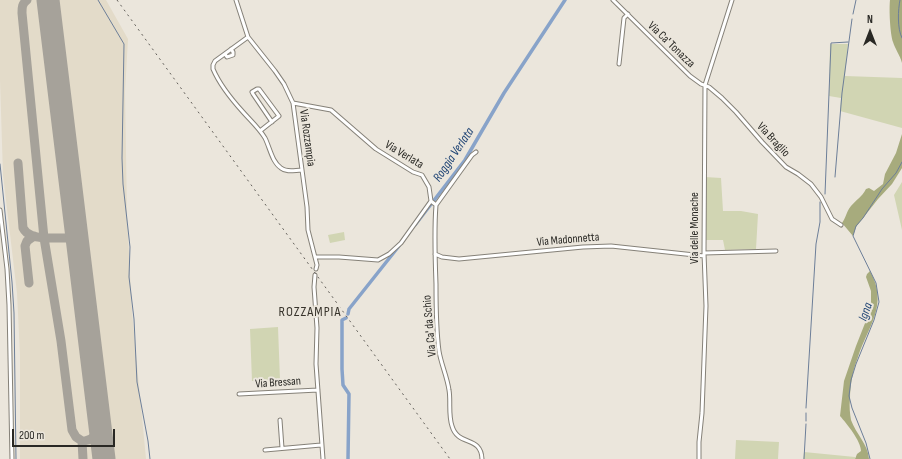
<!DOCTYPE html>
<style>
body{margin:0}
#map{position:relative;width:902px;height:459px;overflow:hidden;background:#ebe6dc;font-family:"Sofia Sans Condensed",sans-serif}
canvas{display:block}
.north{position:absolute;left:850px;top:12px;width:40px;height:40px;-webkit-text-stroke:3px #ebe6dc;paint-order:stroke;rotate:0deg;font-size:11px;font-weight:700;line-height:16px;text-align:center;color:#292824}
.north::after{content:'';display:block;margin:auto;width:14px;height:18px;background:#292824;clip-path:polygon(50% 0,100% 100%,50% 72%,0 100%)}
.scale{position:absolute;left:12px;top:429px;width:103px;height:18px;box-sizing:border-box;border:2px solid #292824;border-top:0;padding-left:5px;font-size:12px;line-height:14px;white-space:nowrap;color:#292824;-webkit-text-stroke:3px #ebe6dc;paint-order:stroke}
</style>
<div id="map">
<canvas width="902" height="459"></canvas>
<div class="north">N</div>
<div class="scale">200 m</div>
</div>
<script>
const g = document.querySelector('canvas').getContext('2d');
g.lineJoin = 'round';
function paint(path, color) { g.fillStyle = color; g.fill(path, 'evenodd'); }
function stroke(path, color, width, dash) { g.strokeStyle = color; g.lineWidth = width; g.lineCap = dash ? 'butt' : 'round'; g.setLineDash(dash || []); g.stroke(path); }
function label(font, color, halo, rows, align = 'center') {
  g.font = font + ' "Sofia Sans Condensed",sans-serif'; g.lineWidth = 4; g.setLineDash([]); g.textBaseline = 'middle'; g.strokeStyle = halo; g.fillStyle = color; for (const [text, x, y, turn = 0] of rows) {
    g.save(); g.translate(x, y); g.rotate((+turn || 0) * Math.PI / 180); g.textAlign = isNaN(turn) ? turn : align; if (halo) g.strokeText(text, 0, 0); g.fillText(text, 0, 0); g.restore();
  }
}
const built = new Path2D(`
 M0 0H106L128 39 125 92 127 215 132 312 146 459H20V355L17 293 3 175 0 80Z`);
const green = new Path2D(`
 M830 44H848L845 76 902 78V128L840 111 841 98 829 96Z
 M705 177 721 178 723 211H741L758 214 756 249 725 250 723 240H705Z
 M902 182V230L894 195Z
 M344 232 345 240 330 243 328 235Z
 M278 327 280 380 252 381 250 329Z
 M736 440 779 442 778 459H735Z
 M804 452 855 457V459H803Z`);
const forest = new Path2D(`
 M890 0H902V63C900 55 895 49 893 42 890 33 889 9 890 0Z
 M902 134V168L892 184 878 199 856 227 853 236 842 223C846 218 846 212 851 206 856 200 862 197 866 189L869 188 874 191 883 184 885 174 896 153Z
 M870 271C889 305 868 326 858 357 853 370 850 385 850 399 849 406 850 414 851 420 856 434 868 444 869 459H855L857 454 861 451C861 441 847 424 840 416L844 381 856 346 871 308V291L866 277 867 274Z`);
const stream = new Path2D(`
 M98 0 124 44 122 158 123 184 130 247 129 277 134 319 137 382 148 441 150 459
 M900 0C898 10 897 28 902 38
 M853 14 856 0
 M0 164 12 282 14 313 16 459
 M835 177 842 93 852 19
 M825 194 831 43 848 42
 M806 408 816 244 820 222V202
 M806 413V421
 M804 459 806 424
 M870 459 866 443 852 408 849 396 851 380 856 364 874 320 879 302 876 283 853 236 856 226 863 218 882 189 896 173 902 162`);
const canal = new Path2D(`
 M415 225 465 160 504 93 565 0
 M348 314 349 309 399 246
 M346 318 342 320V369L343 385 349 394 348 459`);
const taxiway = new Path2D(`
 M27 0C22 4 22 7 22 13L44 238H70L78 246
 M18 163 23 228C27 236 36 237 44 238L61 341 72 430 76 437 82 441 83 459
 M70 238 74 234 76 227
 M29 283 25 246 27 241 34 236
 M82 441C92 441 96 435 100 427`);
const runway = new Path2D(`
 M48 0 104 459`);
const street = new Path2D(`
 M236 0 248 37 275 71 284 84 293 103 307 207 308 230 317 265 316 269
 M613 0 690 76 701 84 709 87 722 98 736 112 762 142 786 167 798 174 811 184 821 197 832 219 841 225
 M248 37 215 61 213 65V69C219 83 233 101 243 112 251 121 259 128 265 138 270 148 272 162 281 168 287 173 295 170 302 170
 M225 54 227 57 233 55V52L231 49
 M619 64 624 18 628 14
 M293 103 331 110 376 149 413 172 422 175 429 187 431 201 401 243 389 254 378 260 339 257H315
 M260 131 279 116 259 89H257L252 92 253 94 272 122
 M431 201 436 205C434 231 435 258 436 284 436 306 436 329 439 351 441 364 447 376 449 390 451 401 448 414 452 426 458 447 481 435 482 459
 M436 205 472 155 476 152
 M0 210 7 269 9 305 12 459
 M704 253 776 251
 M435 254 442 257 459 259 583 247 611 246 704 256
 M315 275 314 287 317 328 316 364 323 459
 M239 394 318 390
 M280 420 282 448
 M265 450 321 445
 M699 459V442L702 413 706 306 704 253 705 85 732 0`);
const rail = new Path2D(`
 M117 0 450 459`);
const streetNames = [
 ["Via Ca' Tonazza",671,45,44],
 ["Via Rozzampia",307,138,82],
 ["Via Braglio",773,140,47],
 ["Via Verlata",404,155,31],
 ["Via delle Monache",695,228,-90],
 ["Via Madonnetta",568,240,-5],
 ["Via Ca' da Schio",430,326,-95],
 ["Via Bressan",278,383,-4]
];
const waterNames = [
 ["Roggia Verlata",454,155,-56],
 ["Igna",866,312,-71]
];
const quarterNames = [
 ["ROZZAMPIA",310,312]
];
paint(built, '#e3dbc9');
paint(green, '#d1d5b3');
paint(forest, '#a7ab7d');
stroke(stream, '#6c7e98', 1);
stroke(canal, '#88a3c9', 3.5);
stroke(taxiway, '#a6a29a', 9);
stroke(runway, '#a6a29a', 23);
stroke(street, '#858178', 5);
stroke(street, '#fff', 3);
stroke(rail, '#615e59', 1, [2, 4]);
label('12px', '#292824', '#ebe6dc', streetNames);
label('italic 13px', '#1e4374', '#ebe6dc', waterNames);
g.letterSpacing = '1px';
label('14px', '#38342c', '#ebe6dc', quarterNames);
g.letterSpacing = '0px';
</script>
